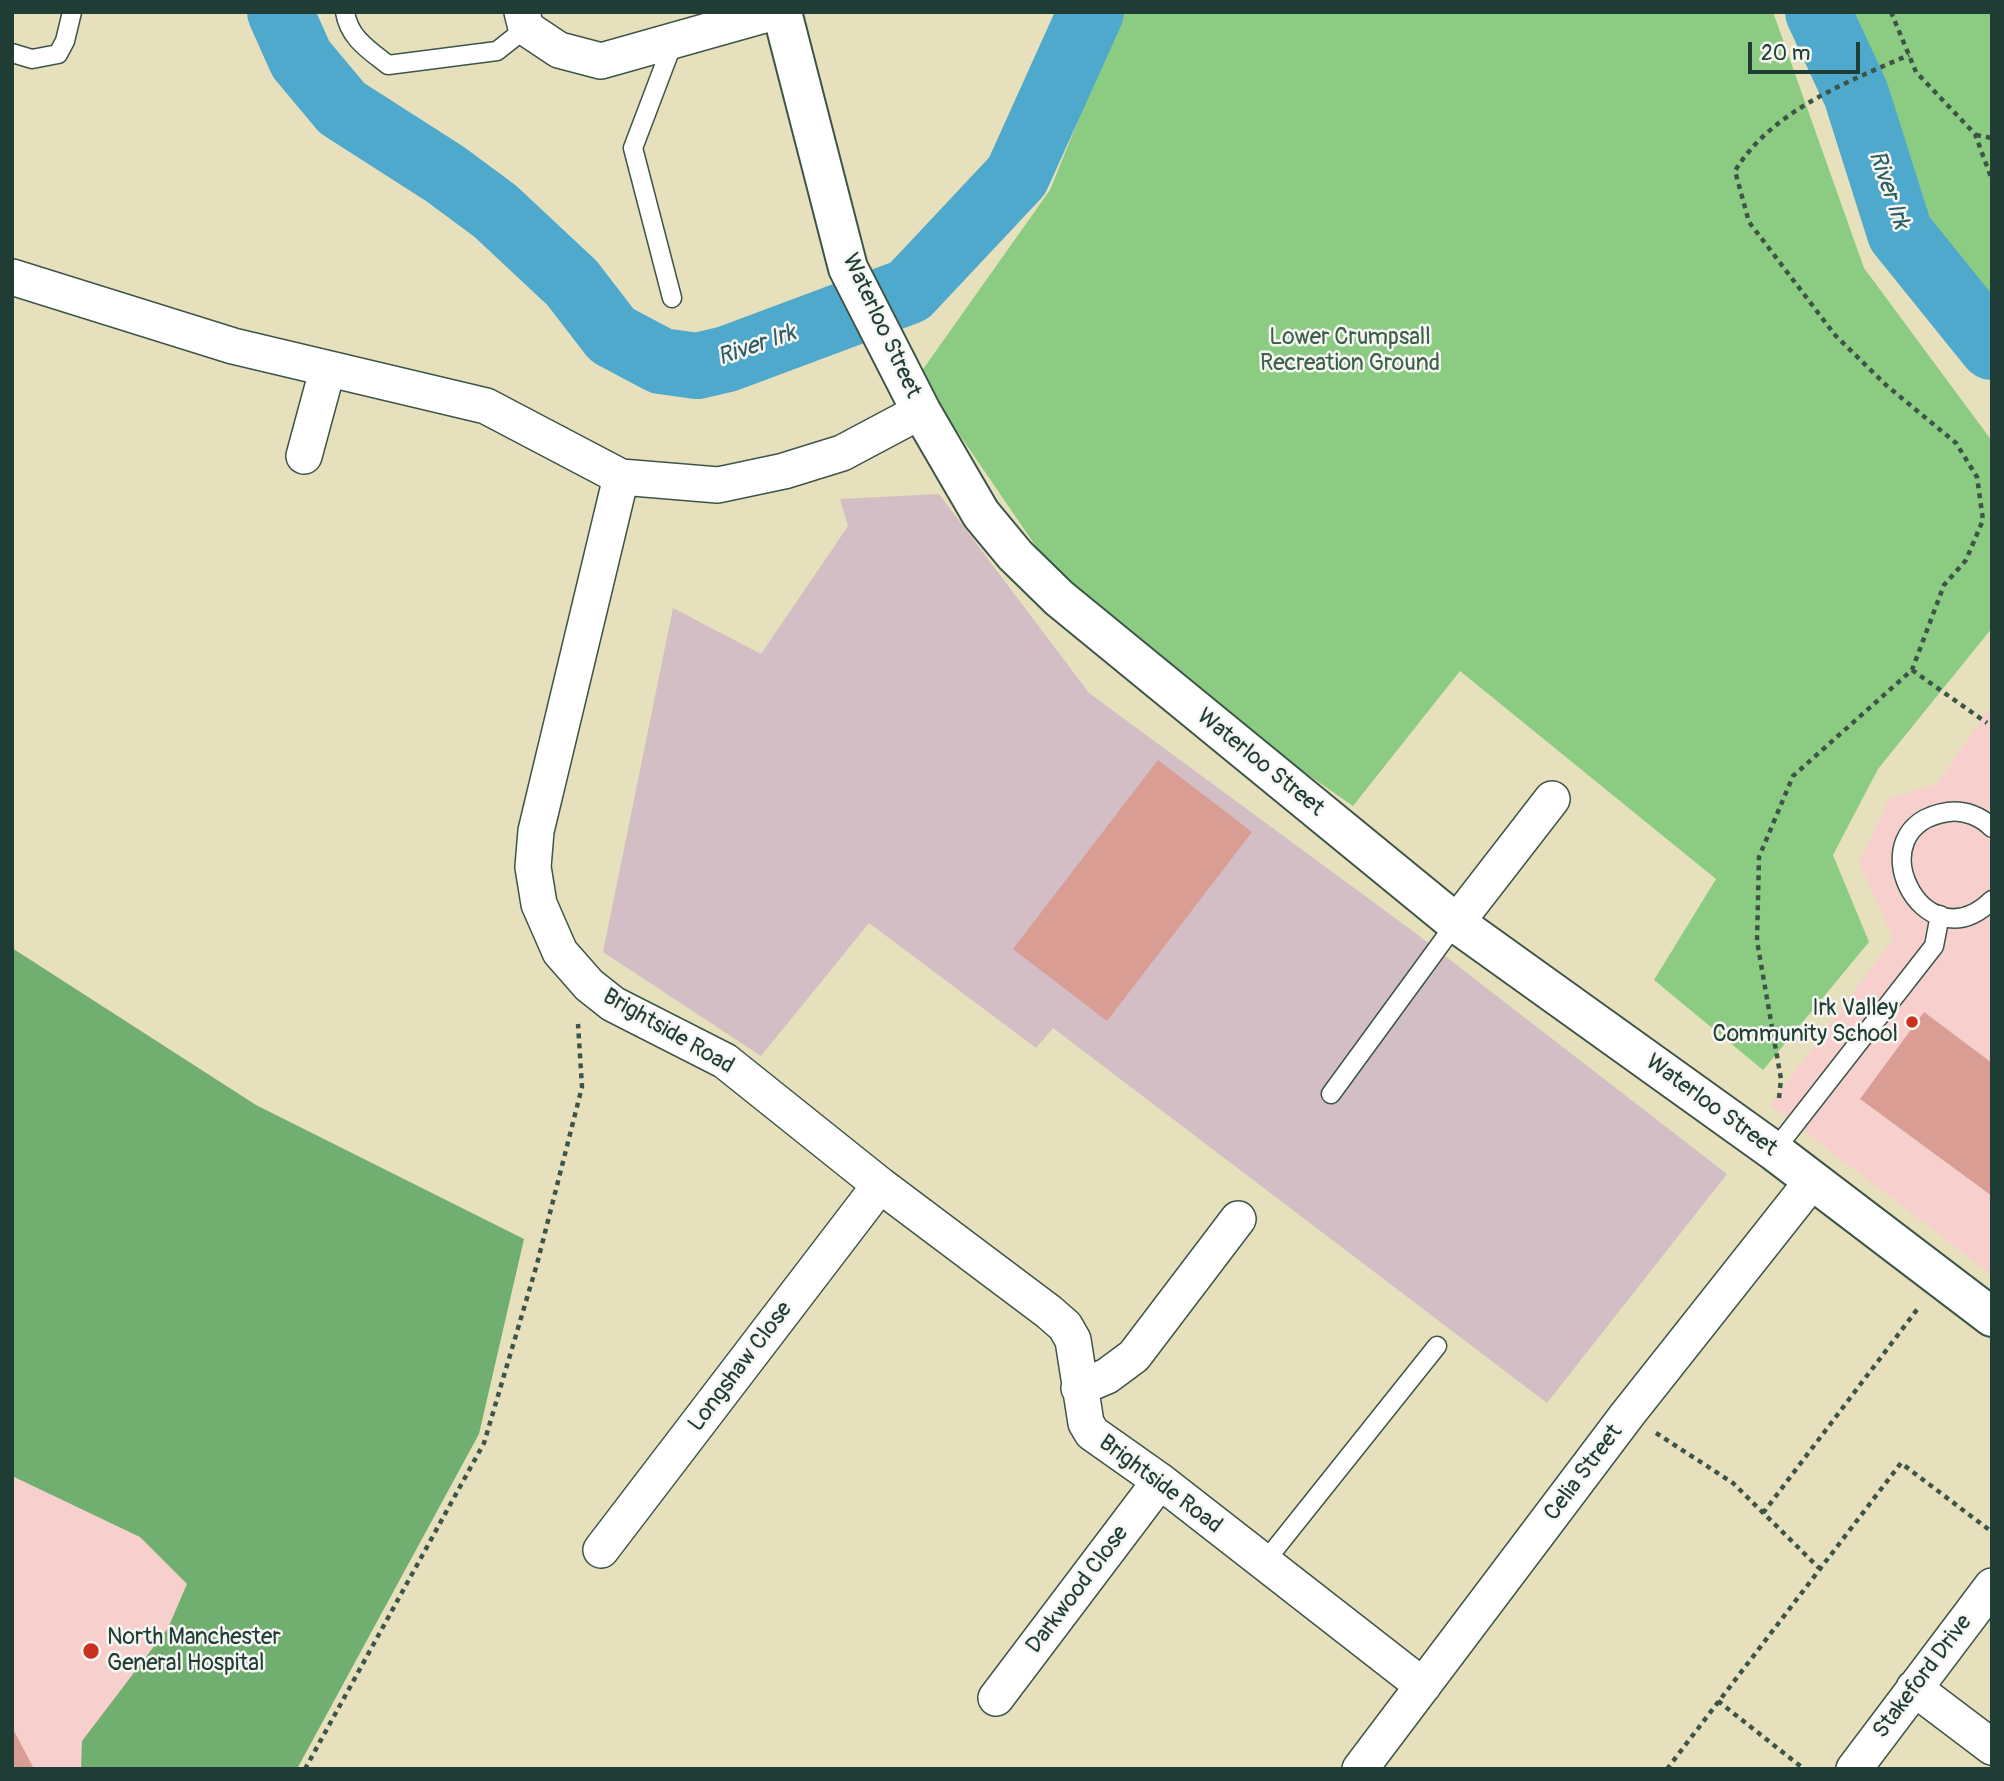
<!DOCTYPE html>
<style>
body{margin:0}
#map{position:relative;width:2004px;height:1781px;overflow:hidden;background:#e7e0bc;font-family:Pangolin,sans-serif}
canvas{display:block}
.frame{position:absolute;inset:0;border:14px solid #1f3d34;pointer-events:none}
.scale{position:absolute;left:1748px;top:42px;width:112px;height:32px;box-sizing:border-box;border:4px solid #1f3d34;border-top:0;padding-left:9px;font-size:21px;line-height:24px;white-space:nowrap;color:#1f3d34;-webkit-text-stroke:5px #f6f6f2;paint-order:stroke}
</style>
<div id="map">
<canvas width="2004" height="1781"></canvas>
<div class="frame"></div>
<div class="scale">20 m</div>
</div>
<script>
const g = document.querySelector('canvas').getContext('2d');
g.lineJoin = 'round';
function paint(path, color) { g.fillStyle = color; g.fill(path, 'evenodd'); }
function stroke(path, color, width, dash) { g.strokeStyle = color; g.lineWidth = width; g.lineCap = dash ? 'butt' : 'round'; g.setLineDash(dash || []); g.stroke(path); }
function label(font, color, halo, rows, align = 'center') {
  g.font = font + ' Pangolin,sans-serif'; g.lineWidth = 5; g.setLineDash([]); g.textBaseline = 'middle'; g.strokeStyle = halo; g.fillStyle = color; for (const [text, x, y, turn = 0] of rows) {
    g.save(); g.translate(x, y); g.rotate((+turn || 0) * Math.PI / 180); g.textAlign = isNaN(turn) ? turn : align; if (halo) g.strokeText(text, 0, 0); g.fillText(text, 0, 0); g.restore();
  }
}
const built = new Path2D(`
 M1992 704V1275L1770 1105 1893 939 1859 862 1889 799 1937 784Z
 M12 1348 221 1534 120 1769H12Z`);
const industrial = new Path2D(`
 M939 494 1089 693 1414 932 1727 1174 1547 1403 1053 1028 1036 1048 869 923 761 1056 603 952 673 608 761 654 848 526 840 499Z`);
const green = new Path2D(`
 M1122 12H1773L1864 268 1992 441V628L1878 769 1833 855 1869 942 1763 1070 1654 980 1716 879 1460 671 1353 806 1271 749 1059 580 946 415 921 372 1050 190Z
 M1839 12H1992V315L1918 227 1867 77Z`);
const forest = new Path2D(`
 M12 948 256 1105 524 1239 479 1434 297 1769H81L82 1741 168 1628 187 1584 140 1537 12 1476Z`);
const river = new Path2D(`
 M280 12 301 59 342 108 445 174 495 211 572 283 612 335 661 361 697 366 727 359 909 291 1017 176 1091 12
 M1818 12 1856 94 1900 233 1992 347`);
const building = new Path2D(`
 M1158 760 1252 832 1107 1021 1013 949Z
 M1924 1012 1992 1063V1196L1860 1099Z
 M12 1727 34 1769H12Z`);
const path = new Path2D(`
 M1891 12 1916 72 1975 134 1992 180
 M1976 135 1992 138
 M1912 670 1987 723
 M1779 1098 1781 1079 1757 941 1759 857 1793 776 1912 670 1944 585 1966 560 1983 520 1977 477 1956 443 1886 385 1835 335 1749 222 1735 171C1771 111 1847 82 1909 55
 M1656 1433 1733 1483 1819 1568
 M1763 1513 1919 1307
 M1718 1701 1804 1769
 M305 1769 484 1443 537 1264 582 1087 578 1024
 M1667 1769 1901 1463 1992 1532`);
const service = new Path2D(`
 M345 12C349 38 369 50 388 65L497 51 526 28
 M12 53 32 59 58 54 65 41 72 12
 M672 298 633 148 674 40
 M1992 828C1981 816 1964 810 1948 812 1853 826 1923 968 1992 900
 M1331 1094 1456 923
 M1774 1151 1934 946 1940 915
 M1263 1564 1437 1346`);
const minor = new Path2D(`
 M522 12 526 28 559 50 601 61 775 12
 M12 277 233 346 486 406 621 477 718 485 784 471 842 453 921 411
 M304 456 327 371
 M621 477 536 831 533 867 539 904 560 952 589 985 613 1004 725 1061 880 1185 1049 1312 1065 1326 1073 1340 1086 1423 1092 1433 1160 1481 1423 1686
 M1456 923 1552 799
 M1079 1388 1107 1376 1134 1356 1238 1219
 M601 1550 880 1185
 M1914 1688 1992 1747
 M996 1698 1160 1481
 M1360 1769 1627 1415 1813 1180
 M1854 1769 1992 1586`);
const tertiary = new Path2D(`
 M782 12 848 268 921 411 981 514 1015 555 1059 598 1456 923 1774 1151 1992 1317`);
const markers = [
 [1912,1022,7,"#c8321e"],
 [91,1651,9,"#c8321e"]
];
const streetNames = [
 ["Waterloo Street",881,326,65],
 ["Waterloo Street",1260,763,39],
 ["Brightside Road",668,1032,30],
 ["Waterloo Street",1711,1106,36],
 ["Longshaw Close",741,1367,-53],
 ["Celia Street",1584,1473,-53],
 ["Brightside Road",1160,1485,37],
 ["Darkwood Close",1078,1590,-53],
 ["Stakeford Drive",1923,1677,-53]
];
const parkNames = [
 ["Lower Crumpsall",1350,338],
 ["Recreation Ground",1350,364]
];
const poiNames = [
 ["Irk Valley",1898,1009],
 ["Community School",1898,1035],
 ["North Manchester",107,1638,"left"],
 ["General Hospital",107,1664,"left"]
];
const waterNames = [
 ["River Irk",1888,190,71],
 ["River Irk",757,346,-19]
];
paint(built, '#f7d0ce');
paint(industrial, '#d2bec4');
paint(green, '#8ccb82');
paint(forest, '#71af70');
stroke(river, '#4ea9cc', 66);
paint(building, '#d99d93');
stroke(service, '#3d5548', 21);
stroke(minor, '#3d5548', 38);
stroke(tertiary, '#3d5548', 42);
stroke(path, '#3d5548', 4.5, [5, 5]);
stroke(service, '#fff', 18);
stroke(minor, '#fff', 35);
stroke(tertiary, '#fff', 38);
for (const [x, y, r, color] of markers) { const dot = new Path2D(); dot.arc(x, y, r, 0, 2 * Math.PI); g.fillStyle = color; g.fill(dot); stroke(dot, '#f6f6f2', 2.5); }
label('23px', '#1f3d34', '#f6f6f2', streetNames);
label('23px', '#3a6048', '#f6f6f2', parkNames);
label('23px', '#1f3d34', '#f6f6f2', poiNames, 'right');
label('italic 24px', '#2d5d62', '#f6f6f2', waterNames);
</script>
